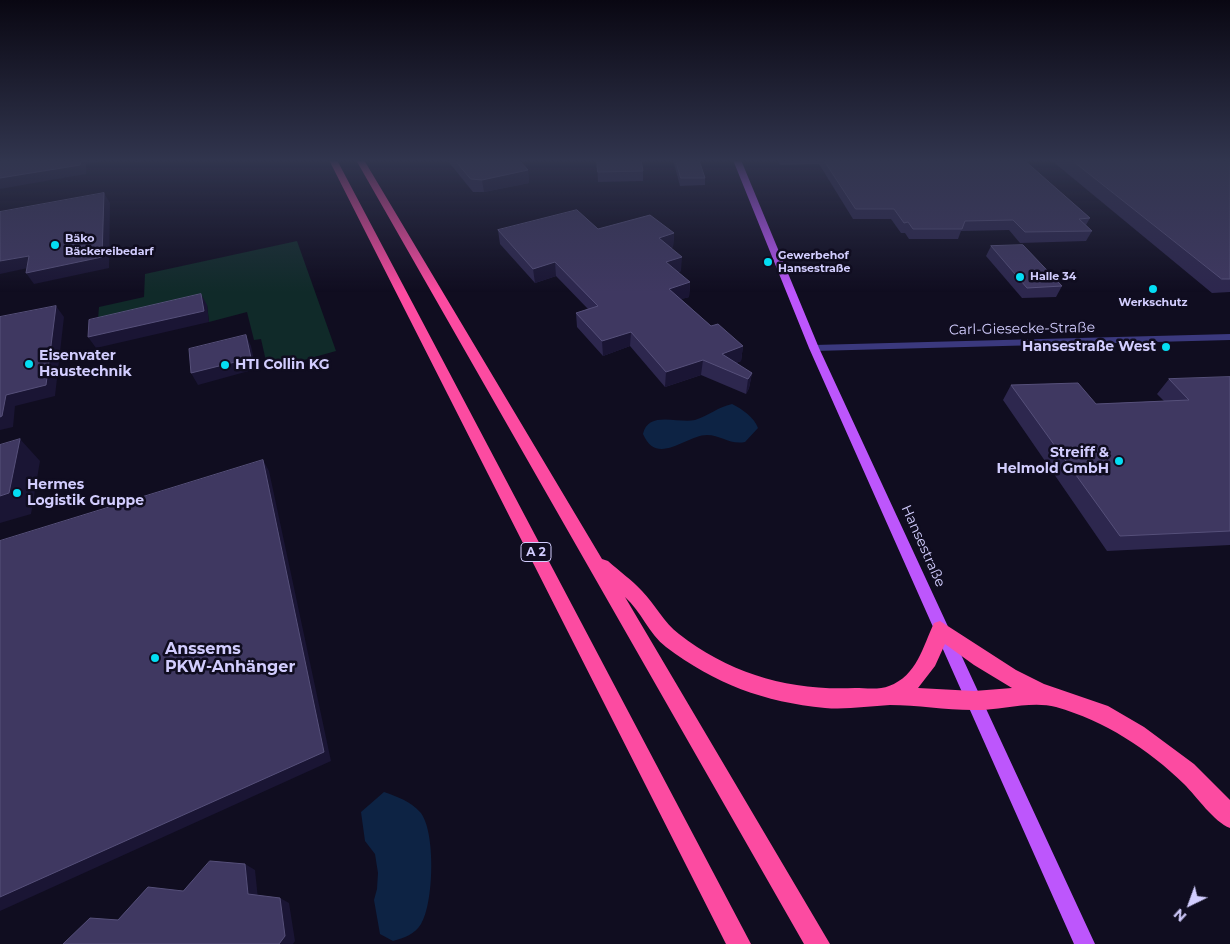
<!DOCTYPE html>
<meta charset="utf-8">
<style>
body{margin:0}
#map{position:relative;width:1230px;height:944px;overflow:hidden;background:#100d20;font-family:Montserrat,sans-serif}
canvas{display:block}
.north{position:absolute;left:1165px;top:879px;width:50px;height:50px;-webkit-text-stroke:4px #100d20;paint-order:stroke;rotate:222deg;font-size:14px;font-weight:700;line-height:20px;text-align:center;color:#d2cdfe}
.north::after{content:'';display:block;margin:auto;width:18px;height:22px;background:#d2cdfe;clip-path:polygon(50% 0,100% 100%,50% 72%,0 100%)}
</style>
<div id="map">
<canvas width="1230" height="944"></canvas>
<div class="north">N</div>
</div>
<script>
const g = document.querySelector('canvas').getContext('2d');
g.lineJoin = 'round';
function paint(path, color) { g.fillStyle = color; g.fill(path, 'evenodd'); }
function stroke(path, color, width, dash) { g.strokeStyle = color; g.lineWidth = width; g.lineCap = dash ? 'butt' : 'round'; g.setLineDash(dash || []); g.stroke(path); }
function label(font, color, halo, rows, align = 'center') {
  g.font = font + ' Montserrat,sans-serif'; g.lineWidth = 5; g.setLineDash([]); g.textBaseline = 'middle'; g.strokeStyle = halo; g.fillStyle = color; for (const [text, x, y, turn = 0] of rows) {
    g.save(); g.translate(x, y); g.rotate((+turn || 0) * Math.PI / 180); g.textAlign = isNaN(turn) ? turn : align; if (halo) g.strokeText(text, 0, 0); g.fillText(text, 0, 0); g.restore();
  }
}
const green = new Path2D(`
 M297 241 336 351 268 370 261 339 254 340 247 312 209 322 207 305 97 331 99 307 144 297 145 274Z`);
const water = new Path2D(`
 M732 404C742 409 754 417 758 428L745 442C730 445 721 435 707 435 686 435 657 467 643 434 648 410 679 424 695 420 708 416 718 407 732 404Z
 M384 792C398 797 410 801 420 812 436 830 434 904 421 924 415 934 404 938 393 941L380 934 374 900 377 889 378 873 375 854 365 841 361 812Z`);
const minor = new Path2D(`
 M1230 334V340L814 351 809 348 814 345Z`);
const major = new Path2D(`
 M733 160H741L819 348 1095 944H1074L809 348Z`);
const highway = new Path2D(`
 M329 160H337L751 944H726Z
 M356 160H364L602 559 608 561C619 571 632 580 642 591 655 604 664 623 679 634 730 674 790 691 855 688 865 688 880 690 889 686 917 676 923 646 934 623L940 621 1016 670 1044 684 1108 706 1144 727 1194 764 1230 800V828C1214 822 1197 797 1184 784 1148 749 1105 721 1056 707 1031 700 998 711 973 710 945 710 917 705 890 705 869 706 846 710 825 708 764 702 715 684 666 647 649 634 641 611 625 597L830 944H804ZM945 644 974 665 1012 688 974 691 918 688 935 666Z`);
const wall = new Path2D(`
 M447 160H519L528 170 529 183 484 192H473Z
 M597 160 643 171V181L598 182Z
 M673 160H699L705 178V185L680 186Z
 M777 160H1024L1090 218 1086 225 1092 231 1086 241 1020 243 1009 230 961 231 958 239H909L905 233H901L891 219H853L819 164 780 165Z
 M1051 160H1230V292L1212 293Z
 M598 229 674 233 673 247 671 248 681 271 678 272 690 282 689 297 681 299 711 326 743 346 741 361 736 363 752 373 749 388 746 394 701 375 665 387 630 346 603 356 577 327 576 313 588 309 556 276 535 283 500 244 498 230Z
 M991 246 1062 286 1056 297 1022 298 986 256Z
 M1230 377V545L1107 551 1003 400 1011 385 1096 404 1164 401 1157 394 1169 379Z`);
const shadedWall = new Path2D(`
 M81 160H98V162L86 164V174L0 189V178Z
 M135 160H151L136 162Z
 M528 170 529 183 484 192 482 180Z
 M104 193 110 203 109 268 34 284 26 273Z
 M674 233 673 247 658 251 659 238Z
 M29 256 37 266 0 274V261Z
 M682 257 681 271 665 276 666 262Z
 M555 262 556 276 535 283 533 269Z
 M690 282 689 297 668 303 669 289Z
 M201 294 207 305 209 322 96 348 88 337Z
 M56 306 64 317 55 396 15 406 13 427 0 430V417L6 395Z
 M631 332 630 346 603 356 602 341Z
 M246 335 251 346 256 369 198 385 191 373Z
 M743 346 741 361 721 368 722 354Z
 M703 360 701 375 665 387 666 372Z
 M752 373 749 388 746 394 748 379Z
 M20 439 40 461 31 514 0 523V496Z
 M263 460 269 471 331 761 0 911V897Z
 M245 864 255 870 258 899 248 894Z
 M280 898 289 903 295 941 293 944H279Z`);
const building = new Path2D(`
 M0 160H81L80 165 0 178Z
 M455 160H519L528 170 482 180 471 179Z
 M597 160H641L643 171 598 172Z
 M676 160H699L705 178H681Z
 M824 160H1024L1090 218 1079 219 1092 231 1025 232 1013 220 965 221 962 229H913L908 222 904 223 894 209H856Z
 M1072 160H1230V279H1222Z
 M104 193 102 257 26 273 29 256 0 261V212Z
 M577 210 598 229 650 215 674 233 659 238 682 257 666 262 690 282 669 289 711 326 718 324 743 346 722 354 752 373 748 379 703 360 666 372 631 332 602 341 576 313 598 306 555 262 533 269 498 230Z
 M1023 245 1062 286 1027 288 991 246Z
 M201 294 204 311 88 337 89 320Z
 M56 306 46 385 6 395 2 416 0 417V317Z
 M246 335 251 358 191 373 189 349Z
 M1230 377V531L1120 536 1011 385 1078 383 1096 404 1189 400 1169 379Z
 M20 439 9 493 0 496V445Z
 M263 460 324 752 0 897V541Z
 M210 861 245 864 248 894 280 898 285 936 279 944H63L90 918 118 920 148 887 183 891Z`);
const markers = [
 [55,245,5,"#04ddf3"],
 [768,262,5,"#04ddf3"],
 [1020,277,5,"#04ddf3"],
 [1153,289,5,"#04ddf3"],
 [1166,347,5,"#04ddf3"],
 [29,364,5,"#04ddf3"],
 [225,365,5,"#04ddf3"],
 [1119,461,5,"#04ddf3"],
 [17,493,5,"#04ddf3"],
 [155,658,5,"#04ddf3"]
];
const farPoinames = [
 ["Bäko",65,239],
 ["Bäckereibedarf",65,252],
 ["Gewerbehof",778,256],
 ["Hansestraße",778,269],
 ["Halle 34",1030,277],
 ["Werkschutz",1153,303,"center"]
];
const shields = [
 [536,552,30]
];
const shieldNames = [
 ["A 2",536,552]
];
const streetNames = [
 ["Carl-Giesecke-Straße",1022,329,-1],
 ["Hansestraße",923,546,66]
];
const poiNames = [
 ["Hansestraße West",1156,347,"right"],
 ["Eisenvater",39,356],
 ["Haustechnik",39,372],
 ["HTI Collin KG",235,365],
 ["Streiff &",1109,453,"right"],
 ["Helmold GmbH",1109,469,"right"],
 ["Hermes",27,485],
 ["Logistik Gruppe",27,501]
];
const nearPoinames = [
 ["Anssems",165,649],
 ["PKW-Anhänger",165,667]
];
paint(green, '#102a29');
paint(water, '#0d2344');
paint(minor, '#3b397e');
paint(major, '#bd56fc');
paint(highway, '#fc4ba1');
paint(wall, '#2d274e');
paint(shadedWall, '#1a1534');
paint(building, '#3f3861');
stroke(building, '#56507a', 1);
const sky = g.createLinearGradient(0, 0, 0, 292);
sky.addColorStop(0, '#090712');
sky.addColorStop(0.55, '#31354e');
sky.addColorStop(1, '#31354e00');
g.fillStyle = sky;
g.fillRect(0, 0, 1230, 292);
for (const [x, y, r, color] of markers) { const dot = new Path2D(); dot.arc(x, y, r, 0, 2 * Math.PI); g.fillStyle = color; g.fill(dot); stroke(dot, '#100d20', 2); }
label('bold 11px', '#d2cdfe', '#100d20', farPoinames, 'left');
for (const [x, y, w] of shields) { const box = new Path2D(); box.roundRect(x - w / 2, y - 9.5, w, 19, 4); g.fillStyle = '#100d20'; g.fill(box); stroke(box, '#d2cdfe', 1); }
label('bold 12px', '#d2cdfe', null, shieldNames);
label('14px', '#d2cdfe', '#100d20', streetNames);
label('bold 14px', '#d2cdfe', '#100d20', poiNames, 'left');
label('bold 16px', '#d2cdfe', '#100d20', nearPoinames, 'left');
</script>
